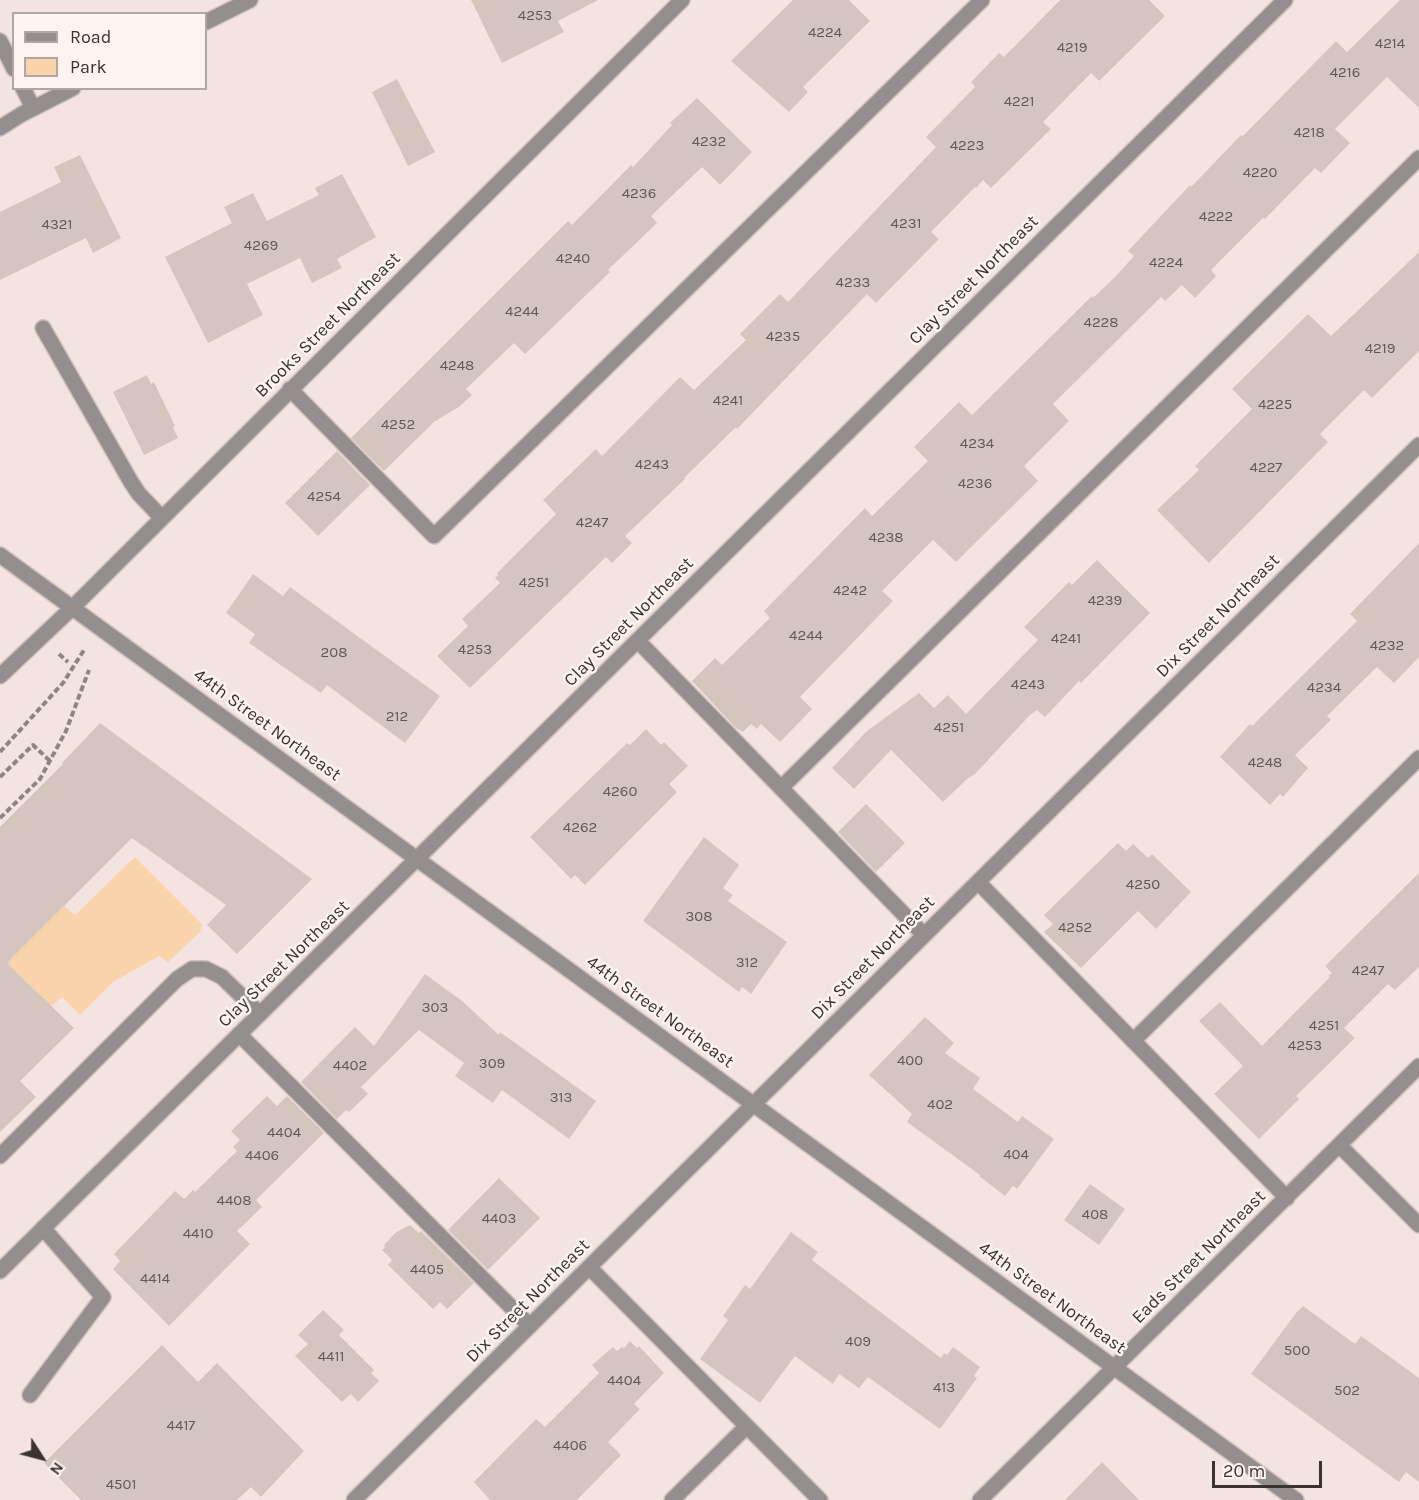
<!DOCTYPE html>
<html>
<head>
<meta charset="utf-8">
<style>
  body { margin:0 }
  #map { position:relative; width:1419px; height:1500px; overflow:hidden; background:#f4e4e1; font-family:Karla,sans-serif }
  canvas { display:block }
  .legend { position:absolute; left:12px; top:12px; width:195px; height:78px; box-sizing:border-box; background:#fdf3f1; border:2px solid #afa6a5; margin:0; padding:8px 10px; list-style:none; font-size:18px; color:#3a3332 }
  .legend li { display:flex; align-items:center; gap:12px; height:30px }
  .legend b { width:30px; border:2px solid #afa6a5 }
  .north { position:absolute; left:12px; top:1428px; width:60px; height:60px; -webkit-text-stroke:4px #fdf3f1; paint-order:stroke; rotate:126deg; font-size:16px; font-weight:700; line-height:24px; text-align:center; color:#3a3332 }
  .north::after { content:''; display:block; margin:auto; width:21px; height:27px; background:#3a3332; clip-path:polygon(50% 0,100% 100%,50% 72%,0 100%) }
  .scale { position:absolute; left:1212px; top:1461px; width:110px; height:27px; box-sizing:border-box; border:3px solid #3a3332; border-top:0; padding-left:8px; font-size:18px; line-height:21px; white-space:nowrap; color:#3a3332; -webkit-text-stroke:4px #fdf3f1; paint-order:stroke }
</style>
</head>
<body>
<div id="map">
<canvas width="1419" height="1500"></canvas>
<ul class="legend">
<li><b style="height:8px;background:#948e8e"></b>Road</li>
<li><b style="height:16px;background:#f9d3aa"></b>Park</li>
</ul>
<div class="north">N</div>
<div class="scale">20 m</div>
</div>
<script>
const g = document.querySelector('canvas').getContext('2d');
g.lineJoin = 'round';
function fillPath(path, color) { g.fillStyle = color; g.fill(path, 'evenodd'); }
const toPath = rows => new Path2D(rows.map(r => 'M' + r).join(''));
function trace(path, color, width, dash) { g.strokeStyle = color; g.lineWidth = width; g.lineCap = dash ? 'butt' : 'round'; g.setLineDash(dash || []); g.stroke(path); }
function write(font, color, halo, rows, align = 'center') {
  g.font = font + ' Karla,sans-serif'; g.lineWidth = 5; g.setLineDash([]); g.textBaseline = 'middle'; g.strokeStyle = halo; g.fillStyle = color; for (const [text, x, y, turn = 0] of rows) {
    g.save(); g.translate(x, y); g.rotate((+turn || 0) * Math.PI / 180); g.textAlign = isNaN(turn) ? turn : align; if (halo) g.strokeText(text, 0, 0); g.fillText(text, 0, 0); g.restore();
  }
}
fillPath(toPath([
  [135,857,202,924,200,932,168,962,159,956,113,982,80,1015,62,997,51,1006,7,963,64,906,75,915]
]), '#f9d3aa');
fillPath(toPath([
  [471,0,598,0,558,21,564,32,502,63],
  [793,0,849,0,870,21,803,87,808,92,789,112,731,61],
  [1060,0,1149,0,1165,16,1099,81,1091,73,1043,122,1051,129,991,188,983,180,976,188,975,187,931,232,939,239,876,303,867,294,737,429,736,427,684,478,685,479,625,536,632,543,612,563,606,557,470,688,437,656,468,626,462,619,500,583,495,578,498,575,497,573,556,514,543,500,596,449,602,456,680,377,694,390,746,340,740,334,780,294,788,302,936,147,926,137,975,87,971,82,999,53,1004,57],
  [1400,0,1419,0,1419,108,1387,77,1335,129,1350,143,1321,173,1315,168,1265,219,1263,218,1211,270,1216,276,1195,298,1182,285,1165,301,1161,297,1053,404,1069,421,1024,466,1038,481,956,562,933,540,882,591,893,601,800,697,812,709,780,742,761,724,757,729,751,724,743,732,736,728,692,681,715,658,722,665,770,618,764,611,865,508,872,516,928,461,914,447,959,402,972,415,1092,296,1093,298,1115,277,1134,256,1128,251,1190,185,1191,187,1241,135,1243,136,1336,41,1347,52],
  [397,79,435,152,408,166,372,92],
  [697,98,752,152,720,185,702,167,651,216,657,223,608,270,610,272,525,354,514,343,466,389,472,395,460,406,434,422,384,471,351,438,568,221,572,225,631,165,633,167,672,125,670,123],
  [80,155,121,238,93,253,86,238,0,280,0,212,61,182,54,167],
  [342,174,376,237,337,259,342,268,312,283,300,258,247,284,263,315,208,343,165,257,232,223,224,207,253,193,267,221,319,195,315,188],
  [1419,252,1419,351,1372,398,1364,390,1320,434,1328,442,1209,563,1157,510,1199,470,1195,466,1252,409,1232,389,1308,314,1331,336],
  [147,375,151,384,154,382,175,426,173,427,178,438,144,455,113,392],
  [337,451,370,485,318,536,285,503],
  [1419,543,1419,657,1394,683,1377,667,1327,716,1331,720,1295,755,1308,768,1283,797,1280,794,1270,805,1220,757,1250,724,1252,726,1357,621,1350,614],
  [1097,560,1150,613,1081,683,1079,681,1045,717,1037,710,1030,715,975,774,967,779,943,802,891,750,854,789,832,768,867,731,919,693,934,708,948,695,966,714,1038,640,1024,627,1069,582,1072,585],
  [253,574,283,596,290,587,440,696,405,743,327,685,321,693,249,643,255,634,226,613],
  [100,723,312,879,237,954,207,925,226,905,132,838,7,963,74,1028,20,1081,36,1097,0,1132,0,827,63,764,62,763],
  [646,729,661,745,664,742,688,766,669,784,677,792,585,885,575,875,571,879,530,837,627,743,630,745],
  [866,804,905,843,876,872,838,832],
  [704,837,739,865,723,888,733,895,728,901,787,942,751,994,742,987,739,992,643,921],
  [1118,843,1126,851,1133,844,1148,858,1152,854,1191,892,1156,929,1138,911,1081,968,1044,932,1053,924,1044,915],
  [1419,873,1419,967,1395,990,1388,984,1344,1028,1355,1038,1296,1096,1299,1099,1259,1139,1214,1094,1243,1066,1199,1021,1220,1002,1262,1046,1330,977,1328,976,1332,973,1325,966],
  [425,974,462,1001,499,1035,500,1032,596,1101,569,1139,502,1090,493,1103,455,1076,464,1063,419,1030,361,1087,368,1094,349,1112,346,1110,337,1119,301,1082,355,1027,374,1046],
  [925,1017,954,1043,945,1053,980,1078,973,1089,1018,1122,1022,1116,1054,1139,1017,1189,1013,1186,1005,1196,979,1176,980,1175,907,1122,912,1114,869,1075],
  [267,1096,277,1106,287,1096,324,1133,256,1200,262,1207,237,1231,250,1244,169,1326,113,1269,120,1261,114,1254,175,1191,184,1199,193,1190,195,1192,237,1151,233,1147,240,1140,231,1131],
  [499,1178,540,1218,488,1270,448,1230],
  [1090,1184,1125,1209,1099,1245,1064,1220],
  [410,1225,419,1233,421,1231,474,1283,447,1309,440,1302,433,1309,388,1265,392,1260,382,1250,385,1247,384,1245,395,1233],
  [791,1232,818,1252,812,1260,941,1358,944,1353,947,1355,953,1347,980,1367,974,1376,977,1378,940,1429,868,1377,859,1388,839,1374,833,1384,795,1356,760,1403,700,1359,728,1320,723,1316,745,1285,750,1289],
  [1303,1306,1355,1344,1361,1336,1419,1378,1419,1482,1406,1472,1399,1482,1251,1374,1296,1313],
  [323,1310,344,1330,339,1335,374,1370,371,1373,379,1381,358,1402,351,1394,342,1402,295,1356,308,1344,298,1335],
  [630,1341,637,1348,639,1346,664,1373,634,1404,640,1409,608,1442,621,1455,577,1500,490,1500,474,1482,536,1419,545,1427,599,1373,592,1365,613,1347,617,1351,622,1347,624,1348],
  [162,1345,198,1382,217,1363,304,1451,261,1497,251,1487,237,1500,81,1500,44,1463],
  [1102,1462,1139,1500,1065,1500]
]), '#d4c6bf');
const minor = toPath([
  [206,22,250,0],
  [0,41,14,69],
  [23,88,33,108],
  [0,128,22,114,73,88],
  [43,328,131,482,139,494,162,518],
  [290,389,434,536,982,0],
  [0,555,1296,1500],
  [638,641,924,935],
  [0,676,72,608,682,0],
  [781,788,1419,158],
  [978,882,1287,1198],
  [239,1034,530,1326],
  [1133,1041,1419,758],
  [1339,1145,1419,1225],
  [0,1156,177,979,192,969,206,969,222,977,260,1014],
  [589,1267,820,1500],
  [0,1271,1285,0],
  [30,1395,103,1297,43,1228],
  [354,1500,1419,445],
  [672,1500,746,1427],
  [980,1500,1419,1066]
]);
trace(minor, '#cfc1be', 18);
trace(toPath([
  [59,654,68,662],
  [0,752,63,683,84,650],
  [0,777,33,745,50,761],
  [0,818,40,779,66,731,89,670]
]), '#8f8482', 4, [6, 3]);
trace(minor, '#948e8e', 15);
write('15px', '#605855', null, [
  ["4253",535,16],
  ["4224",825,33],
  ["4214",1390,44],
  ["4219",1072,48],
  ["4216",1345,73],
  ["4221",1019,102],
  ["4218",1309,133],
  ["4232",709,142],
  ["4223",967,146],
  ["4220",1260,173],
  ["4236",639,194],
  ["4222",1216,217],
  ["4231",906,224],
  ["4321",57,225],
  ["4269",261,246],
  ["4240",573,259],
  ["4224",1166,263],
  ["4233",853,283],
  ["4244",522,312],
  ["4228",1101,323],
  ["4235",783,337],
  ["4219",1380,349],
  ["4248",457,366],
  ["4241",728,401],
  ["4225",1275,405],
  ["4252",398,425],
  ["4234",977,444],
  ["4243",652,465],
  ["4227",1266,468],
  ["4236",975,484],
  ["4254",324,497],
  ["4247",592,523],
  ["4238",886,538],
  ["4251",534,583],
  ["4242",850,591],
  ["4239",1105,601],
  ["4244",806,636],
  ["4241",1066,639],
  ["4232",1387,646],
  ["4253",475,650],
  ["208",334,653],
  ["4243",1028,685],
  ["4234",1324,688],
  ["212",397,717],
  ["4251",949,728],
  ["4248",1265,763],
  ["4260",620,792],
  ["4262",580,828],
  ["4250",1143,885],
  ["308",699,917],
  ["4252",1075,928],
  ["312",747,963],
  ["4247",1368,971],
  ["303",435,1008],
  ["4251",1324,1026],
  ["4253",1305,1046],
  ["400",910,1061],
  ["309",492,1064],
  ["4402",350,1066],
  ["313",561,1098],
  ["402",940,1105],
  ["4404",284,1133],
  ["404",1016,1155],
  ["4406",262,1156],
  ["4408",234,1201],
  ["408",1095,1215],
  ["4403",499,1219],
  ["4410",198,1234],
  ["4405",427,1270],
  ["4414",155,1279],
  ["409",858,1342],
  ["500",1297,1351],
  ["4411",331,1357],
  ["4404",624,1381],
  ["413",944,1388],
  ["502",1347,1391],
  ["4417",181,1426],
  ["4406",570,1446],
  ["4501",121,1485]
]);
write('18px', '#3a3332', '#fdf3f1', [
  ["Clay Street Northeast",974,280,-45],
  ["Brooks Street Northeast",328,325,-45],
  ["Dix Street Northeast",1218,616,-45],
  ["Clay Street Northeast",629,622,-45],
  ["44th Street Northeast",267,725,36],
  ["Dix Street Northeast",873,958,-45],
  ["Clay Street Northeast",284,964,-44],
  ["44th Street Northeast",660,1012,36],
  ["Eads Street Northeast",1199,1257,-45],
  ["44th Street Northeast",1052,1298,36],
  ["Dix Street Northeast",528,1301,-45]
]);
</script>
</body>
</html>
